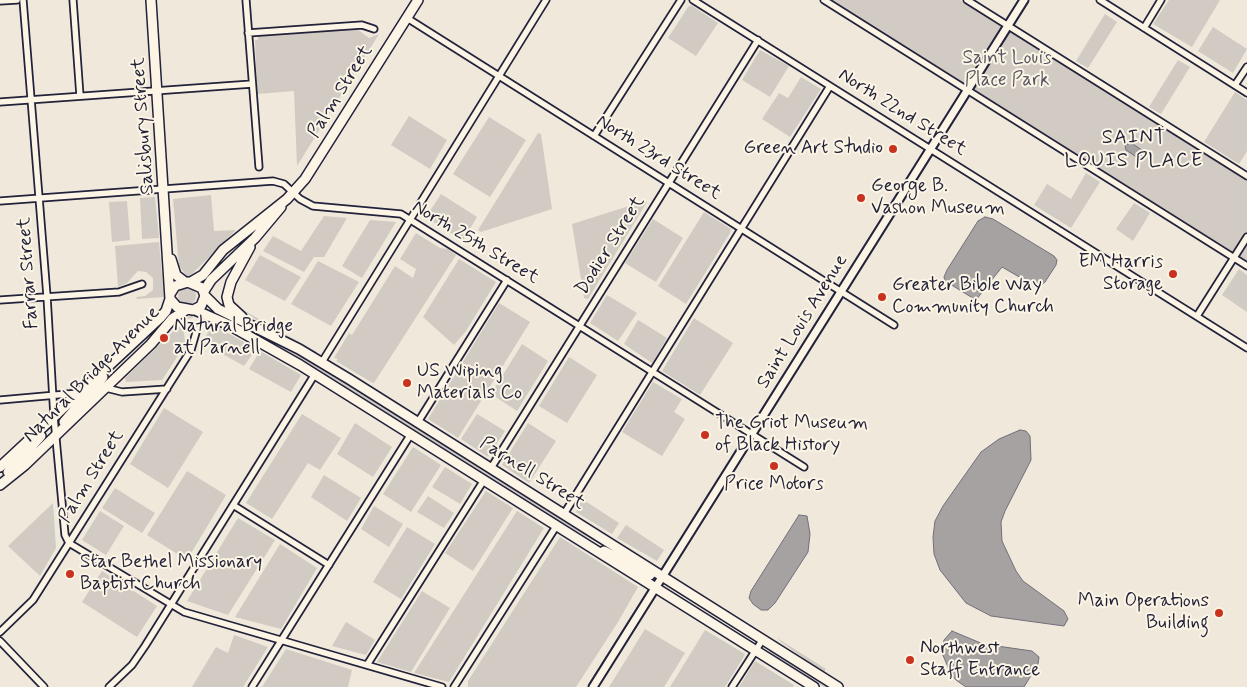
<!DOCTYPE html>
<html>
<head>
<meta charset="utf-8">
<style>
  body { margin:0 }
  canvas { display:block; background:#efe8db }
</style>
</head>
<body>
<canvas width="1247" height="687"></canvas>
<script>
const g = document.querySelector('canvas').getContext('2d');
g.lineJoin = 'round';
function fillPath(path, color) { g.fillStyle = color; g.fill(path, 'evenodd'); }
const toPath = rows => new Path2D(rows.map(r => 'M' + r).join(''));
function trace(path, color, width, dash) { g.strokeStyle = color; g.lineWidth = width; g.lineCap = dash ? 'butt' : 'round'; g.setLineDash(dash || []); g.stroke(path); }
function write(font, color, halo, rows, align = 'center') {
  g.font = font + ' Mynerve,sans-serif'; g.lineWidth = 4; g.setLineDash([]); g.textBaseline = 'middle'; g.strokeStyle = halo; g.fillStyle = color; for (const [text, x, y, turn = 0] of rows) {
    g.save(); g.translate(x, y); g.rotate((+turn || 0) * Math.PI / 180); g.textAlign = isNaN(turn) ? turn : align; if (halo) g.strokeText(text, 0, 0); g.fillText(text, 0, 0); g.restore();
  }
}
fillPath(toPath([
  [831,0,960,0,1247,180,1247,262],
  [1169,0,1220,0,1192,47,1153,24],
  [691,5,718,23,696,56,668,38,688,7],
  [1105,14,1117,22,1088,68,1076,61],
  [1213,27,1247,49,1233,73,1198,51],
  [357,29,369,38,379,34,297,166,294,91,257,94,255,40,258,40,258,36],
  [760,50,789,66,770,97,742,80],
  [1178,60,1190,67,1161,114,1149,107],
  [801,77,821,89,790,137,762,119,779,93,788,98],
  [1235,92,1247,100,1247,151,1239,164,1204,142],
  [409,116,447,140,430,169,391,145],
  [489,117,526,140,490,197,453,174],
  [538,133,541,134,552,209,481,232,478,230],
  [1086,173,1100,182,1071,228,1034,205,1047,184,1071,199],
  [441,194,477,217,463,241,426,217],
  [211,195,214,231,236,230,190,276,187,276,179,266,173,199],
  [155,197,159,238,142,239,140,198],
  [127,201,130,240,112,242,109,202],
  [645,201,647,202,588,299,584,298,572,224],
  [1134,203,1150,213,1133,241,1116,229],
  [704,212,731,229,730,233,686,304,658,286],
  [324,216,347,218,324,257,314,257,304,272,263,251,273,236,301,251],
  [653,219,683,238,656,282,625,263],
  [370,220,396,222,362,278,342,266],
  [416,233,440,248,448,249,456,255,374,383,371,382,336,361,338,359,334,358,349,333,352,335,395,266,413,278,416,269,400,259],
  [159,242,164,297,137,299,136,297,145,296,153,290,153,278,146,272,138,271,127,283,118,287,115,246],
  [260,255,301,277,285,301,245,280],
  [459,259,496,282,466,331,454,345,423,317],
  [318,261,359,282,331,326,291,304],
  [1239,269,1247,275,1247,312,1222,295],
  '178 296a9 9 0 1 1 18 0a9 9 0 1 1-18 0Z',
  [607,295,637,313,618,341,590,323],
  [499,303,530,322,458,438,428,419],
  [238,307,271,326,266,327],
  [193,315,198,316,256,349,244,366,203,343,208,332,208,324,204,319,194,317,188,319,183,327,186,348,183,348,162,380,126,382,125,378,188,317],
  [226,316,311,360,610,547,608,549,507,491,407,426,224,320],
  [694,318,733,343,700,395,662,371],
  [638,320,667,338,652,363,624,344],
  [276,329,317,352,311,352,276,333],
  [522,344,548,361,517,411,491,394],
  [260,351,301,375,291,392,249,369],
  [569,357,597,375,567,423,539,406],
  [653,382,682,399,674,412,685,419,662,456,622,432],
  [164,408,203,432,168,488,130,464],
  [302,414,341,438,320,470,308,463,272,519,246,503],
  [477,414,505,431,488,457,461,439],
  [355,423,392,447,373,477,337,454],
  [528,423,556,441,529,483,502,465],
  [413,447,441,465,411,512,383,494],
  [445,467,472,484,460,504,432,487],
  [187,471,226,495,187,560,147,535],
  [324,475,361,498,347,521,311,497],
  [115,488,155,513,142,533,102,508],
  [486,491,513,508,473,571,445,553],
  [428,496,454,513,444,528,417,512],
  [582,499,619,523,612,534,576,512],
  [53,503,56,548,40,576,8,546],
  [374,506,403,524,389,547,361,529],
  [100,511,124,526,106,555,82,540],
  [517,511,544,528,449,682,414,673],
  [238,518,275,540,228,615,187,601],
  [626,525,664,550,657,561,617,538],
  [407,527,435,544,401,599,373,582],
  [560,537,638,587,618,622,576,687,468,687,468,681],
  [280,544,317,568,281,629,235,617],
  [102,571,157,606,137,637,82,602],
  [422,591,450,608,411,672,377,662],
  [346,622,375,640,366,655,332,646],
  [645,629,685,653,664,687,609,687],
  [705,630,745,654,743,658,725,687,670,687],
  [234,635,268,647,243,687,192,687,216,647,228,653],
  [777,638,826,669,824,673,781,642],
  [286,649,352,670,348,687,262,687],
  [771,649,830,686,830,687,824,687,769,652],
  [755,661,794,685,793,687,739,687]
]), '#d1cbc3');
const water = toPath([
  [1131,143,1142,150,1142,157,1138,158,1126,150,1125,145,1131,143],
  [985,217,993,219,1054,256,1057,260,1056,265,1045,282,1040,286,1035,286,1002,267,976,300,945,281,944,277,947,270,978,221,985,217],
  [1020,430,1026,431,1030,436,1031,460,1005,511,1001,522,1002,541,1016,571,1023,581,1064,611,1068,619,1064,626,991,616,966,603,940,570,934,554,933,537,935,521,943,506,981,452,999,439,1020,430],
  [799,515,807,516,810,534,808,552,775,603,768,610,761,610,753,604,749,598,751,591,799,515],
  [952,631,983,644,1032,651,1039,657,1038,664,1024,687,966,687,956,680,951,674,942,653,944,640,952,631]
]);
fillPath(water, '#a6a2a2');
trace(water, '#716f79', 1);
const minor = toPath([
  [23,0,47,296,54,417,65,535,69,543,184,612,442,687],
  [73,0,80,96],
  [246,0,259,167],
  [693,0,1247,348],
  [824,0,1247,266],
  [967,0,1247,176],
  [1100,0,1247,93],
  [0,1,17,0],
  [407,18,894,325],
  [1144,28,1161,0],
  [248,33,362,25,374,29],
  [1235,85,1247,67],
  [0,102,252,84],
  [594,136,681,0],
  [0,201,273,181,284,184,300,199,313,206,401,214,804,467],
  [0,300,119,292,142,284],
  [1197,316,1247,237],
  [322,362,546,0],
  [106,388,122,392,167,389],
  [0,400,79,393],
  [418,422,507,280],
  [491,468,758,40],
  [233,505,329,565],
  [564,514,830,86],
  [0,632,33,600,191,350,197,329],
  [0,641,44,687],
  [367,665,484,480],
  [109,687,132,665,145,646,315,374],
  [252,687,411,434],
  [454,687,557,525],
  [732,687,763,639]
]);
const tertiary = toPath([
  [593,687,1024,0]
]);
const primary = toPath([
  [151,0,170,299,177,307,193,310,201,306,205,296,202,288,188,282,175,286,170,294],
  [171,259,176,275,185,282],
  [191,282,203,275,223,250,287,199,305,179,418,0],
  [204,291,211,280,255,238,281,207],
  [205,296,218,309,299,349,349,379,838,687],
  [195,310,229,325,300,365,814,687],
  [242,317,229,305,227,297,231,282,250,247],
  [64,422,103,377],
  [0,467,160,318,166,311,170,299],
  [8,472,41,436],
  [0,485,25,465,151,344,173,318,186,310],
  [604,551,650,575]
]);
trace(minor, '#22223b', 9);
trace(tertiary, '#22223b', 11);
trace(primary, '#22223b', 12);
trace(minor, '#fcf5e5', 5.5);
trace(tertiary, '#fcf5e5', 7);
trace(primary, '#fcf5e5', 9);
for (const [x, y, r, color] of [
  [893,149,5,"#c8321e"],
  [861,198,5,"#c8321e"],
  [1173,274,5,"#c8321e"],
  [882,297,5,"#c8321e"],
  [164,338,5,"#c8321e"],
  [407,383,5,"#c8321e"],
  [705,435,5,"#c8321e"],
  [774,466,5,"#c8321e"],
  [70,574,5,"#c8321e"],
  [1219,613,5,"#c8321e"],
  [910,660,5,"#c8321e"]
]) { const dot = new Path2D(); dot.arc(x, y, r, 0, 2 * Math.PI); g.fillStyle = color; g.fill(dot); trace(dot, '#fcf5e5', 2); }
write('19px', '#575564', '#fcf5e5', [
  ["Saint Louis",1007,59],
  ["Place Park",1007,81]
]);
write('19px', '#22223b', '#fcf5e5', [
  ["Palm Street",341,92,-58],
  ["North 22nd Street",902,113,32],
  ["Salisbury Street",144,126,-94],
  ["North 23rd Street",658,158,32],
  ["North 25th Street",475,243,31],
  ["Dodier Street",611,246,-58],
  ["Farrar Street",29,273,-94],
  ["Saint Louis Avenue",803,322,-58],
  ["Natural Bridge Avenue",92,375,-45],
  ["Parnell Street",532,474,32],
  ["Palm Street",92,477,-58]
]);
write('19px', '#22223b', '#fcf5e5', [
  ["Green Art Studio",883,149,"right"],
  ["George B.",871,187],
  ["Vashon Museum",871,209],
  ["EM Harris",1163,263,"right"],
  ["Storage",1163,285,"right"],
  ["Greater Bible Way",892,286],
  ["Community Church",892,308],
  ["Natural Bridge",174,327],
  ["at Parnell",174,349],
  ["US Wiping",417,372],
  ["Materials Co",417,394],
  ["The Griot Museum",715,424],
  ["of Black History",715,446],
  ["Price Motors",774,485,"center"],
  ["Star Bethel Missionary",80,563],
  ["Baptist Church",80,585],
  ["Main Operations",1209,602,"right"],
  ["Building",1209,624,"right"],
  ["Northwest",920,649],
  ["Staff Entrance",920,671]
], 'left');
g.letterSpacing = '1px';
write('20px', '#22223b', '#fcf5e5', [
  ["SAINT",1134,139],
  ["LOUIS PLACE",1134,162]
]);
g.letterSpacing = '0px';
</script>
</body>
</html>
